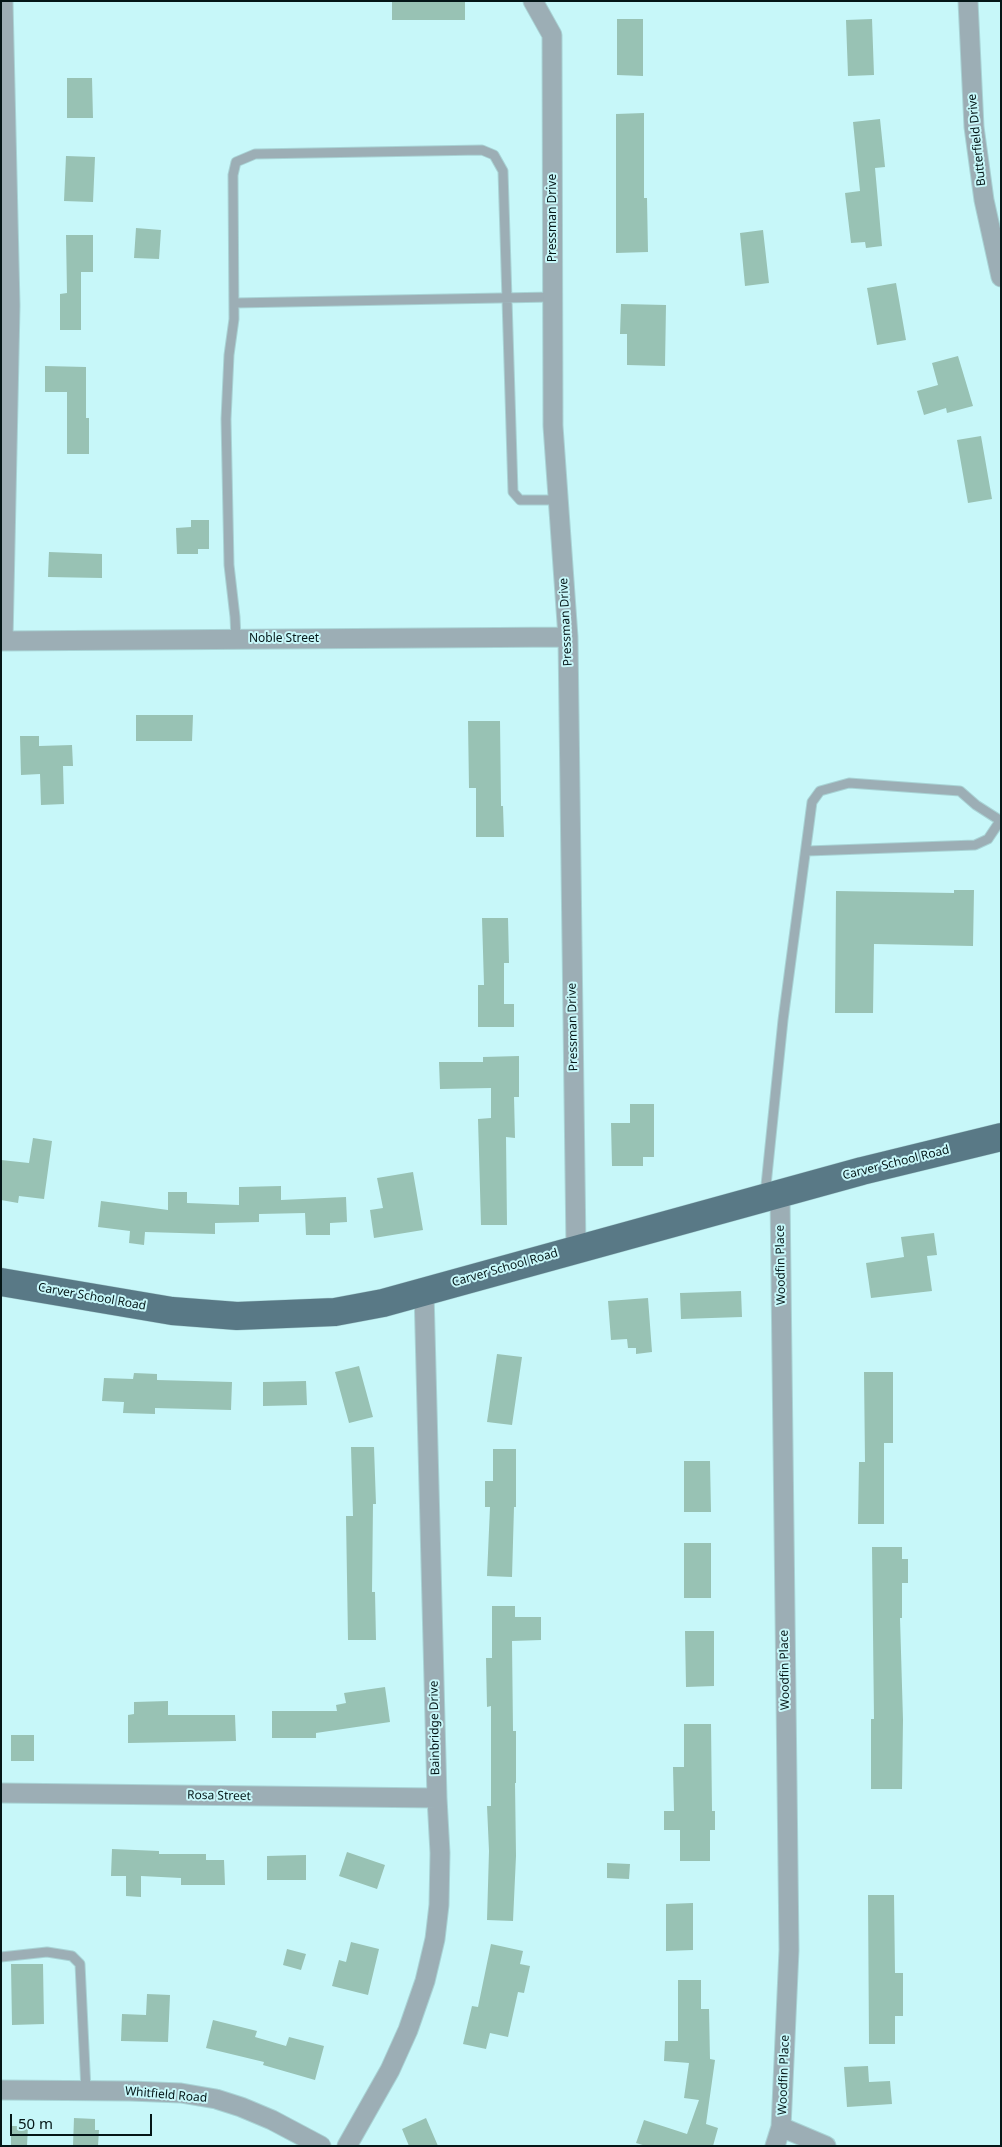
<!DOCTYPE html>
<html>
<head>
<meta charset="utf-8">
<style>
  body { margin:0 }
  #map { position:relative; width:1002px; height:2147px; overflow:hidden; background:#c7f7f9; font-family:"Noto Sans",sans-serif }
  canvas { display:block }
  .frame { position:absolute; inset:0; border:2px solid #041617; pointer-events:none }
  .scale { position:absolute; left:10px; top:2114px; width:142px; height:22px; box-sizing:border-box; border:2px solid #041617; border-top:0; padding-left:6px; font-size:15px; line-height:18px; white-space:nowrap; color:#041617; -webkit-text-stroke:4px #c7f7f9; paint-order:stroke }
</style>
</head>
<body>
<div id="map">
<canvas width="1002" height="2147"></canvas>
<div class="frame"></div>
<div class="scale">50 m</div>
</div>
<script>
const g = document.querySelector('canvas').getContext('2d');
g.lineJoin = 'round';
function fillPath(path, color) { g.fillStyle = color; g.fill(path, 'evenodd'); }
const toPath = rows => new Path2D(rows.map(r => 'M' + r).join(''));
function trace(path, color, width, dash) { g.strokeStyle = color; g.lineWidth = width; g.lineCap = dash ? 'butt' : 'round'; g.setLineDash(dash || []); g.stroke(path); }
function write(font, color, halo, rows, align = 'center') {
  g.font = font + ' "Noto Sans",sans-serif'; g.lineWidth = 4; g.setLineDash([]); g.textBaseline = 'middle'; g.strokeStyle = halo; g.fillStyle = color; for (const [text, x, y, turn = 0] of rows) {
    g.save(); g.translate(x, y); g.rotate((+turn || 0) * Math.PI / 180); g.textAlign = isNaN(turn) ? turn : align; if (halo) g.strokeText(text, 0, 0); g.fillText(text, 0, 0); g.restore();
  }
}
fillPath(toPath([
  [392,1,465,1,465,20,392,20],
  [617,19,643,19,643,76,617,75],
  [872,19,874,75,848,76,846,20],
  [67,78,92,78,93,118,67,118],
  [644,113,644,198,647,198,648,252,616,253,616,114],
  [880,119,885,167,875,168,882,246,866,248,865,242,851,243,845,193,860,191,853,122],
  [66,156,95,157,93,202,64,201],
  [136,228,161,230,159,259,134,258],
  [763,230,769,283,745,286,740,233],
  [66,235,93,235,93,272,81,272,81,330,60,330,60,294,67,293],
  [896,283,906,340,877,345,867,288],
  [621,304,666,305,665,366,627,365,627,334,620,334],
  [958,356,973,406,947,413,946,408,924,415,917,391,938,385,932,363],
  [45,366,86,367,86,418,89,418,89,454,67,454,67,392,45,392],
  [981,436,992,499,968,503,957,440],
  [191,520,209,520,209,549,198,549,198,554,177,554,176,528,191,527],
  [49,552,102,554,102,578,48,577],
  [136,715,193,715,192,741,136,741],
  [468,721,500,721,501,806,503,806,504,837,476,837,476,788,469,788],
  [20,736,39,736,39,746,72,745,73,766,63,766,64,804,41,805,40,774,21,775],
  [954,890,974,890,973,946,874,944,873,1013,835,1013,836,891,954,893],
  [482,918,508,918,509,963,504,963,504,1004,514,1004,514,1027,478,1027,478,985,484,985],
  [519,1056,519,1097,514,1097,515,1138,506,1137,507,1225,481,1225,478,1119,491,1118,491,1088,440,1089,439,1062,483,1062,483,1057],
  [630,1104,654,1104,654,1157,643,1157,643,1166,612,1166,611,1123,630,1123],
  [33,1138,52,1141,44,1199,19,1196,18,1203,1,1200,1,1160,29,1163],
  [413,1172,423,1230,374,1238,370,1210,383,1208,377,1178],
  [281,1186,281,1200,346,1197,347,1222,330,1223,330,1235,306,1235,305,1213,259,1214,259,1222,215,1223,215,1234,145,1232,144,1245,129,1243,130,1231,98,1227,101,1201,168,1210,168,1192,187,1192,187,1203,239,1205,239,1187],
  [934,1233,937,1255,927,1256,932,1291,871,1298,866,1263,904,1257,901,1237],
  [741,1291,742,1317,681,1319,680,1293],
  [648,1298,652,1352,636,1354,636,1348,628,1348,627,1339,611,1340,608,1301],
  [497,1354,522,1357,512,1425,487,1422],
  [359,1366,373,1417,349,1423,335,1372],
  [864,1372,893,1372,893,1443,884,1443,884,1524,858,1524,859,1462,865,1462],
  [134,1373,157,1374,157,1380,232,1382,231,1410,155,1408,155,1414,123,1413,124,1402,102,1401,104,1378,133,1379],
  [306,1381,307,1405,263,1406,263,1382],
  [351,1447,374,1447,376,1504,373,1504,372,1592,375,1592,376,1640,348,1640,346,1516,353,1516],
  [493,1449,516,1449,516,1507,514,1507,512,1577,487,1576,490,1507,485,1507,485,1481,493,1481],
  [684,1461,710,1461,711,1512,684,1512],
  [684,1543,711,1543,711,1598,684,1598],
  [872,1547,902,1547,902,1559,908,1559,908,1583,902,1583,902,1618,900,1618,903,1720,902,1789,871,1789,871,1719,874,1719],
  [492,1606,515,1606,515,1617,541,1617,541,1640,512,1641,513,1731,516,1731,516,1783,515,1783,516,1856,513,1921,487,1920,489,1851,487,1806,491,1806,491,1706,487,1707,486,1658,492,1658],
  [685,1631,714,1631,714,1686,686,1687],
  [385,1687,390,1722,316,1733,316,1738,272,1738,272,1711,337,1711,336,1705,346,1703,344,1693],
  [168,1701,168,1715,235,1715,236,1741,128,1743,128,1715,134,1714,134,1702],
  [684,1724,711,1724,712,1811,715,1811,715,1830,710,1830,710,1861,680,1861,680,1830,664,1830,664,1811,674,1811,673,1767,684,1767],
  [11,1735,34,1735,34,1761,11,1761],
  [112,1849,159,1851,159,1854,206,1854,206,1860,224,1860,225,1885,181,1885,181,1878,141,1876,141,1897,126,1896,126,1876,111,1876],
  [347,1852,385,1865,377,1889,339,1876],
  [306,1855,306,1880,267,1880,267,1856],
  [607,1863,630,1864,629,1879,607,1878],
  [868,1895,894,1895,895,1973,903,1973,903,2016,895,2016,895,2044,869,2044],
  [693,1903,693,1950,666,1951,666,1904],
  [351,1942,379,1949,368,1995,332,1986,339,1960,346,1962],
  [491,1944,523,1951,520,1964,530,1966,524,1993,518,1992,508,2037,490,2033,486,2049,463,2044,472,2006,478,2007],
  [287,1949,306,1954,301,1970,283,1965],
  [11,1964,43,1964,44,2024,12,2025],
  [678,1980,701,1980,701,2009,709,2009,710,2059,715,2060,706,2124,718,2128,713,2146,646,2146,636,2143,644,2120,687,2134,699,2100,684,2098,689,2063,664,2061,665,2041,678,2041],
  [147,1994,170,1995,168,2042,121,2041,122,2014,146,2015],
  [213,2020,257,2031,255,2037,286,2046,289,2037,324,2046,315,2080,263,2065,264,2062,206,2048],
  [868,2066,869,2082,890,2081,892,2104,847,2107,844,2067],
  [74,2118,95,2119,95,2130,99,2130,98,2146,73,2146],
  [426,2118,438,2146,409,2146,402,2129],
  [11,2126,28,2126,27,2146,11,2146]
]), '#98c2b4');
const service = toPath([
  [234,303,553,297],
  [236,639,235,617,229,565,226,419,229,355,234,319,233,175,236,162,255,154,482,150,494,155,503,171,513,492,520,500,558,500],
  [807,851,975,845,988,839,1000,821],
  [765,1195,783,1020,812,802,820,791,849,783,960,791,976,805,1001,821],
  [1,1957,47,1952,72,1956,80,1964,86,2091]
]);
const minor = toPath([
  [533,1,552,35,553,426,568,637,576,1249],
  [968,1,974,127,984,200,1001,277],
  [1,641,568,637],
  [3,641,10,306,3,1],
  [1,1793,437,1798],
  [1,2090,130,2091,181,2093,216,2099,241,2107,272,2120,321,2146],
  [781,2127,826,2146],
  [347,2146,390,2070,408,2030,425,1981,435,1939,439,1905,440,1853,437,1798,424,1291],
  [775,2146,781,2127,789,1950,780,1194]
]);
const primary = toPath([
  [1,1282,172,1311,237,1316,335,1312,383,1303,862,1171,1001,1137]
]);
trace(service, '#a8d3d5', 11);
trace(minor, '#a8d3d5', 21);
trace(primary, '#a8d3d5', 29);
trace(service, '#9caeb5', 9);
trace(minor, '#9caeb5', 19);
trace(primary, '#597986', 28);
write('12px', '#041617', '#c7f7f9', [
  ["Butterfield Drive",977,140,-96],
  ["Pressman Drive",553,218,-90],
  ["Pressman Drive",566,622,-93],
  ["Noble Street",284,639],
  ["Pressman Drive",573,1027,-91],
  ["Carver School Road",896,1163,-14],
  ["Woodfin Place",781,1265,-91],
  ["Carver School Road",505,1268,-16],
  ["Carver School Road",92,1297,10],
  ["Woodfin Place",785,1670,-91],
  ["Bainbridge Drive",435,1728,-91],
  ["Rosa Street",219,1796,1],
  ["Woodfin Place",784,2075,-88],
  ["Whitfield Road",166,2095,5]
]);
</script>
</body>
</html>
